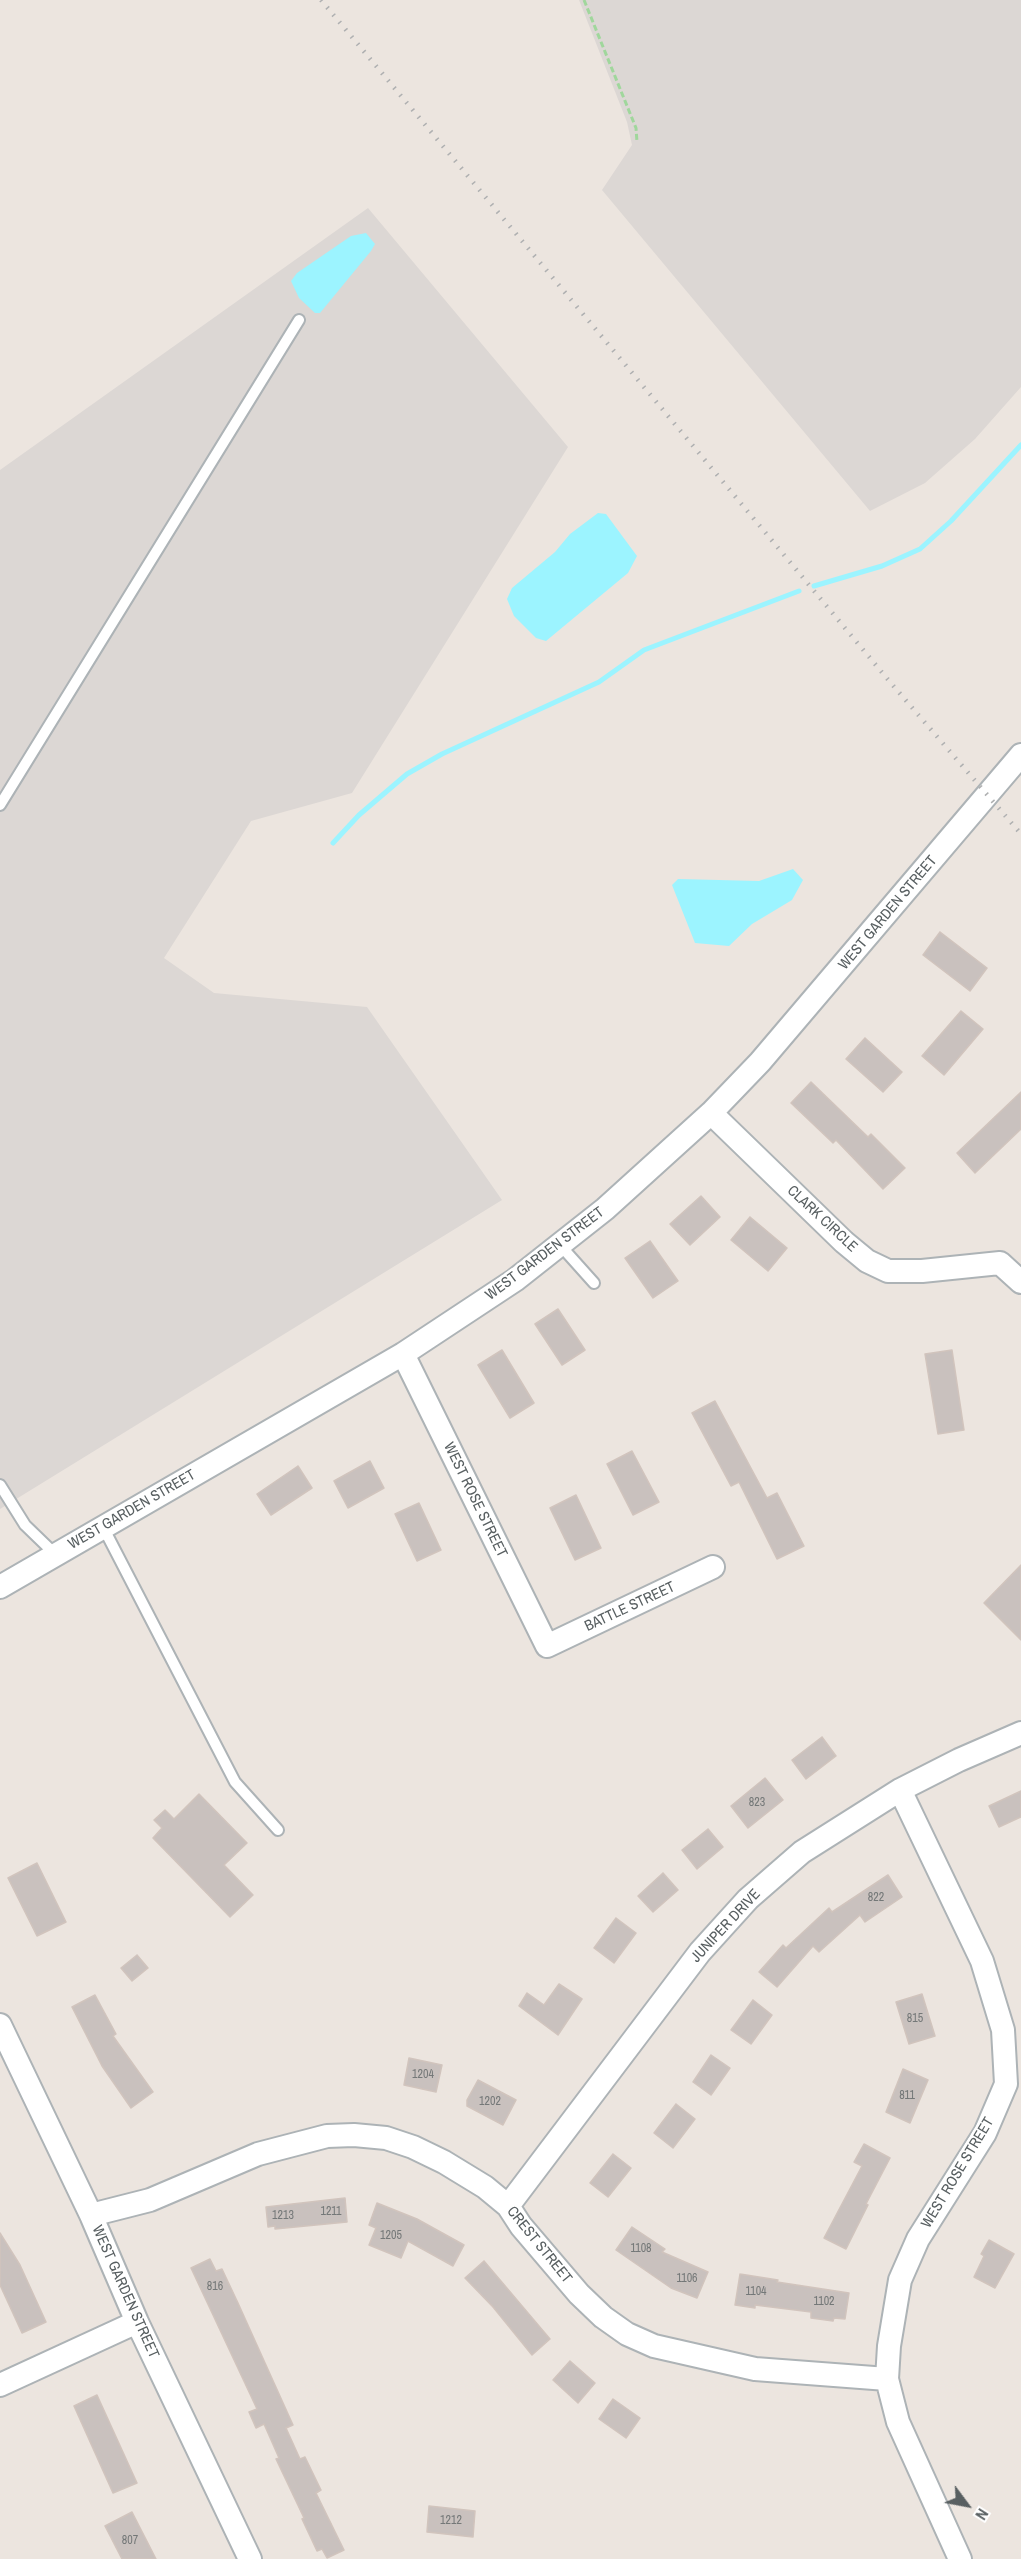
<!DOCTYPE html>
<html>
<head>
<meta charset="utf-8">
<style>
  body { margin:0 }
  #map { position:relative; width:1021px; height:2559px; overflow:hidden; background:#ece5df; font-family:"Archivo Narrow",sans-serif }
  canvas { display:block }
  .north { position:absolute; left:937px; top:2475px; width:60px; height:60px; -webkit-text-stroke:4px #fff; paint-order:stroke; rotate:122deg; font-size:16px; font-weight:700; line-height:24px; text-align:center; color:#585f61 }
  .north::after { content:''; display:block; margin:auto; width:21px; height:27px; background:#585f61; clip-path:polygon(50% 0,100% 100%,50% 72%,0 100%) }
</style>
</head>
<body>
<div id="map">
<canvas width="1021" height="2559"></canvas>
<div class="north">N</div>
</div>
<script>
const g = document.querySelector('canvas').getContext('2d');
g.lineJoin = 'round';
function fillPath(path, color) { g.fillStyle = color; g.fill(path, 'evenodd'); }
const toPath = rows => new Path2D(rows.map(r => 'M' + r).join(''));
function trace(path, color, width, dash) { g.strokeStyle = color; g.lineWidth = width; g.lineCap = dash ? 'butt' : 'round'; g.setLineDash(dash || []); g.stroke(path); }
function write(font, color, halo, rows, align = 'center') {
  g.font = font + ' "Archivo Narrow",sans-serif'; g.lineWidth = 5; g.setLineDash([]); g.textBaseline = 'middle'; g.strokeStyle = halo; g.fillStyle = color; for (const [text, x, y, turn = 0] of rows) {
    g.save(); g.translate(x, y); g.rotate((+turn || 0) * Math.PI / 180); g.textAlign = isNaN(turn) ? turn : align; if (halo) g.strokeText(text, 0, 0); g.fillText(text, 0, 0); g.restore();
  }
}
fillPath(toPath([
  [579,0,1021,0,1021,387,975,439,925,483,870,511,602,190,632,145,627,122],
  [368,208,568,447,352,793,251,821,164,958,214,993,367,1007,502,1200,0,1509,0,470]
]), '#dcd7d4');
fillPath(toPath([
  [366,233,375,244,371,251,320,313,315,313,299,298,291,281,297,273,351,236],
  [598,513,606,514,637,556,628,573,546,641,536,638,514,616,507,599,512,588,555,552,570,534],
  [793,869,803,880,792,900,752,924,729,946,695,943,672,885,678,879,759,881]
]), '#9cf4ff');
trace(toPath([
  [814,586,882,566,920,549,951,521,1021,445],
  [333,843,359,815,407,774,442,754,599,682,644,650,799,591]
]), '#9cf4ff', 5);
const building = toPath([
  [940,932,987,968,970,991,923,955,940,932],
  [961,1011,983,1029,944,1075,922,1056,961,1011],
  [865,1038,902,1072,883,1092,846,1059,865,1038],
  [811,1082,868,1137,871,1134,905,1168,883,1189,836,1140,833,1143,791,1103,811,1082],
  [1021,1092,1021,1129,975,1173,957,1153,1021,1092],
  [701,1196,720,1217,690,1245,670,1224,701,1196],
  [750,1217,787,1248,768,1271,731,1240,750,1217],
  [650,1241,678,1281,653,1298,625,1258,650,1241],
  [558,1309,585,1350,562,1365,535,1324,558,1309],
  [502,1350,534,1403,510,1418,478,1365,502,1350],
  [952,1350,964,1430,938,1434,925,1354,952,1350],
  [715,1401,767,1498,777,1493,804,1546,777,1559,739,1482,731,1486,692,1413,715,1401],
  [632,1451,659,1502,633,1515,607,1464,632,1451],
  [370,1461,384,1488,348,1508,334,1481,370,1461],
  [298,1466,312,1488,271,1515,257,1494,298,1466],
  [576,1495,601,1548,575,1560,550,1508,576,1495],
  [419,1503,441,1550,417,1561,395,1514,419,1503],
  [1021,1565,1021,1640,984,1603,1021,1565],
  [822,1737,836,1756,806,1779,792,1760,822,1737],
  [765,1778,783,1800,748,1828,731,1806,765,1778],
  [1021,1791,1021,1817,999,1827,989,1806,1021,1791],
  [199,1794,247,1843,224,1865,253,1895,230,1917,153,1838,162,1828,154,1820,165,1810,174,1819,199,1794],
  [708,1829,723,1847,697,1869,682,1850,708,1829],
  [37,1863,66,1922,37,1936,8,1878,37,1863],
  [663,1873,678,1890,653,1912,638,1896,663,1873],
  [888,1875,902,1897,865,1922,860,1915,819,1952,813,1946,777,1987,759,1972,783,1945,786,1948,829,1908,832,1912,888,1875],
  [616,1918,636,1933,614,1963,594,1948,616,1918],
  [137,1955,148,1968,132,1981,121,1968,137,1955],
  [559,1984,582,1999,558,2035,519,2006,527,1993,544,2005,559,1984],
  [922,1994,935,2036,909,2044,896,2002,922,1994],
  [95,1995,116,2034,113,2036,153,2092,131,2108,102,2066,72,2007,95,1995],
  [753,2000,772,2015,751,2044,731,2030,753,2000],
  [711,2055,730,2068,711,2095,693,2082,711,2055],
  [409,2058,442,2065,436,2092,404,2085,409,2058],
  [903,2069,928,2080,910,2123,886,2112,903,2069],
  [478,2080,516,2100,503,2125,467,2106,467,2100,478,2080],
  [676,2104,695,2119,673,2148,654,2133,676,2104],
  [864,2144,890,2158,866,2204,868,2205,846,2249,824,2238,862,2166,854,2162,864,2144],
  [613,2154,631,2168,608,2197,590,2183,613,2154],
  [345,2198,347,2222,275,2229,275,2226,268,2227,266,2207,345,2198],
  [377,2203,417,2219,464,2245,453,2266,408,2241,401,2258,369,2245,376,2228,369,2225,377,2203],
  [632,2227,665,2249,662,2252,708,2272,697,2298,671,2288,616,2250,632,2227],
  [0,2233,20,2265,46,2322,22,2333,0,2285,0,2233],
  [989,2240,1014,2254,995,2288,974,2277,984,2256,981,2254,989,2240],
  [210,2259,216,2271,222,2269,238,2303,293,2425,286,2428,300,2459,305,2457,321,2490,316,2493,344,2550,327,2558,322,2549,317,2551,302,2519,304,2518,276,2459,279,2458,264,2424,256,2428,249,2412,257,2409,191,2268,210,2259],
  [484,2261,550,2339,532,2355,493,2307,465,2278,484,2261],
  [740,2274,778,2280,777,2282,849,2293,845,2319,834,2318,833,2321,811,2318,811,2312,755,2305,755,2308,735,2305,740,2274],
  [570,2361,595,2383,578,2403,553,2380,570,2361],
  [97,2395,137,2483,113,2493,74,2406,97,2395],
  [613,2399,640,2418,626,2438,599,2419,613,2399],
  [429,2506,475,2511,473,2537,427,2532,429,2506],
  [132,2512,156,2559,122,2559,105,2526,132,2512]
]);
fillPath(building, '#c9c1be');
trace(building, '#d1c4bd', 1.5);
const service = toPath([
  [0,805,299,320],
  [560,1245,594,1283],
  [0,1485,25,1525,56,1555],
  [103,1527,235,1782,278,1830]
]);
const minor = toPath([
  [711,1113,844,1242,867,1261,888,1271,922,1271,1000,1263,1021,1282],
  [403,1354,547,1646,713,1567],
  [0,1587,403,1354,515,1280,605,1209,711,1113,760,1062,1021,755],
  [900,1790,982,1961,1003,2030,1006,2084,985,2133,918,2239,900,2280,889,2346,887,2379,898,2422,960,2559],
  [0,2025,91,2215,137,2322,250,2559],
  [508,2206,700,1952,748,1899,802,1852,900,1790,959,1760,1021,1733],
  [91,2215,150,2200,258,2154,327,2136,354,2135,386,2138,413,2147,444,2162,485,2187,508,2206,521,2226,579,2294,603,2317,627,2334,654,2346,755,2369,887,2379],
  [0,2385,137,2322]
]);
trace(service, '#adb3b6', 14);
trace(minor, '#adb3b6', 26);
trace(toPath([
  [584,0,636,128,637,142]
]), '#a0d79c', 3, [6, 3]);
trace(service, '#fff', 10);
trace(minor, '#fff', 22);
trace(toPath([
  [321,0,890,682,1021,834]
]), '#afb0b1', 4.5, [1.5, 8]);
write('12px', '#747878', null, [
  ["823",757,1803],
  ["822",876,1898],
  ["815",915,2019],
  ["1204",423,2075],
  ["811",907,2096],
  ["1202",490,2102],
  ["1211",331,2212],
  ["1213",283,2216],
  ["1205",391,2236],
  ["1108",641,2249],
  ["1106",687,2279],
  ["816",215,2287],
  ["1104",756,2292],
  ["1102",824,2302],
  ["1212",451,2521],
  ["807",130,2541]
]);
write('15px', '#585f61', '#fff', [
  ["WEST GARDEN STREET",888,913,-50],
  ["CLARK CIRCLE",822,1219,43],
  ["WEST GARDEN STREET",545,1254,-37],
  ["WEST ROSE STREET",475,1500,64],
  ["WEST GARDEN STREET",132,1510,-30],
  ["BATTLE STREET",630,1607,-25],
  ["JUNIPER DRIVE",726,1926,-47],
  ["WEST ROSE STREET",958,2173,-59],
  ["CREST STREET",539,2245,51],
  ["WEST GARDEN STREET",125,2292,66]
]);
</script>
</body>
</html>
